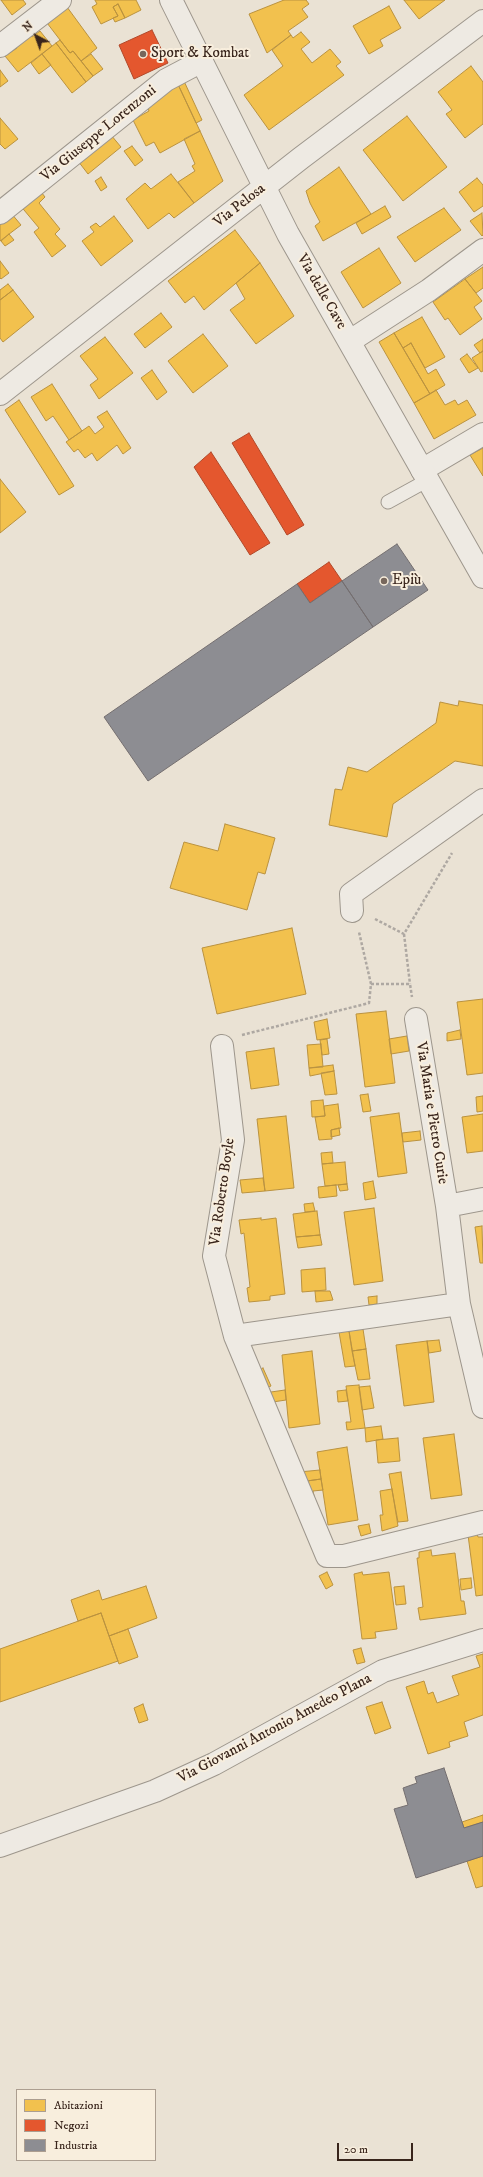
<!DOCTYPE html>
<html>
<head>
<meta charset="utf-8">
<style>
  body { margin:0 }
  #map { position:relative; width:483px; height:2177px; overflow:hidden; background:#eae2d4; font-family:"IM FELL DW Pica",serif }
  canvas { display:block }
  .legend { position:absolute; left:16px; top:2089px; width:140px; height:72px; box-sizing:border-box; background:#f8eedd; border:1px solid #ac9e90; margin:0; padding:5px 7px; list-style:none; font-size:12px; color:#39251c }
  .legend li { display:flex; align-items:center; gap:8px; height:20px }
  .legend b { width:20px; border:1px solid #ac9e90 }
  .north { position:absolute; left:16px; top:16px; width:40px; height:40px; -webkit-text-stroke:3px #f8eedd; paint-order:stroke; rotate:319deg; font-size:11px; font-weight:700; line-height:16px; text-align:center; color:#39251c }
  .north::after { content:''; display:block; margin:auto; width:14px; height:18px; background:#39251c; clip-path:polygon(50% 0,100% 100%,50% 72%,0 100%) }
  .scale { position:absolute; left:337px; top:2143px; width:76px; height:18px; box-sizing:border-box; border:2px solid #39251c; border-top:0; padding-left:5px; font-size:12px; line-height:14px; white-space:nowrap; color:#39251c; -webkit-text-stroke:3px #f8eedd; paint-order:stroke }
</style>
</head>
<body>
<div id="map">
<canvas width="483" height="2177"></canvas>
<ul class="legend">
<li><b style="height:11px;background:#f2c14e"></b>Abitazioni</li>
<li><b style="height:11px;background:#e4572e"></b>Negozi</li>
<li><b style="height:11px;background:#8d8d92"></b>Industria</li>
</ul>
<div class="north">N</div>
<div class="scale">20 m</div>
</div>
<script>
const g = document.querySelector('canvas').getContext('2d');
g.lineJoin = 'round';
function fillPath(path, color) { g.fillStyle = color; g.fill(path, 'evenodd'); }
const toPath = rows => new Path2D(rows.map(r => 'M' + r).join(''));
function trace(path, color, width, dash) { g.strokeStyle = color; g.lineWidth = width; g.lineCap = dash ? 'butt' : 'round'; g.setLineDash(dash || []); g.stroke(path); }
function write(font, color, halo, rows, align = 'center') {
  g.font = font + ' "IM FELL DW Pica",serif'; g.lineWidth = 4; g.setLineDash([]); g.textBaseline = 'middle'; g.strokeStyle = halo; g.fillStyle = color; for (const [text, x, y, turn = 0] of rows) {
    g.save(); g.translate(x, y); g.rotate((+turn || 0) * Math.PI / 180); g.textAlign = isNaN(turn) ? turn : align; if (halo) g.strokeText(text, 0, 0); g.fillText(text, 0, 0); g.restore();
  }
}
const homes = toPath([
  [1,0,23,0,26,4,12,15,1,0],
  [95,0,136,0,141,10,125,18,118,4,113,7,118,16,101,24,92,7,97,4,95,0],
  [284,0,306,0,309,4,302,9,308,17,288,31,291,35,267,53,249,14,284,0],
  [404,0,445,0,419,19,404,0],
  [118,4,125,18,115,22,113,18,118,16,113,7,118,4],
  [389,6,401,28,380,40,383,46,369,54,353,26,389,6],
  [67,7,97,48,81,61,73,51,70,53,44,19,67,7],
  [28,31,32,37,40,31,52,46,18,72,5,56,17,48,13,42,28,31],
  [301,32,310,42,301,49,312,63,330,49,341,62,336,66,344,75,269,130,244,95,283,66,272,50,291,35,293,38,301,32],
  [60,40,70,53,73,51,93,76,86,82,56,43,60,40],
  [56,43,86,82,72,93,42,54,56,43],
  [42,54,51,65,39,74,31,63,42,54],
  [91,54,103,69,93,76,81,61,91,54],
  [471,66,483,82,483,124,465,138,446,114,452,110,438,92,471,66],
  [0,70,8,81,0,87,0,70],
  [175,78,200,131,160,153,154,142,146,146,133,120,149,111,145,102,175,78],
  [175,78,183,79,202,120,196,123,175,78],
  [407,116,447,167,403,201,363,150,407,116],
  [0,118,18,139,5,149,0,144,0,118],
  [200,131,223,181,194,203,178,182,195,171,192,166,195,164,184,139,200,131],
  [111,135,121,147,88,174,78,161,111,135],
  [132,146,143,160,135,166,124,151,132,146],
  [339,167,371,214,323,241,315,226,320,222,310,203,306,191,339,167],
  [171,174,194,203,174,218,169,213,148,229,126,199,145,183,151,189,171,174],
  [101,177,107,187,101,191,95,181,101,177],
  [477,178,483,185,483,206,474,212,459,192,477,178],
  [38,188,45,197,39,203,60,229,55,234,66,246,52,257,34,232,39,228,19,204,38,188],
  [385,206,391,217,362,234,356,223,385,206],
  [444,208,461,230,415,262,397,237,444,208],
  [11,213,21,225,0,241,0,219,11,213],
  [482,213,483,235,482,236,470,221,482,213],
  [114,216,133,241,101,266,82,241,94,232,90,227,96,223,100,227,114,216],
  [235,230,260,263,204,310,194,296,185,303,168,281,235,230],
  [9,234,14,240,5,246,1,241,9,234],
  [379,248,401,283,363,308,341,272,379,248],
  [0,261,9,273,1,279,0,278,0,261],
  [260,263,294,316,256,344,230,310,245,299,236,283,260,263],
  [483,267,483,288,476,293,465,279,483,267],
  [465,279,482,301,474,307,482,319,460,335,448,318,445,320,433,302,465,279],
  [8,284,13,290,0,300,0,290,8,284],
  [13,290,34,317,3,342,0,338,0,300,13,290],
  [161,313,172,327,145,348,134,334,161,313],
  [422,317,445,357,425,368,411,343,403,348,394,333,422,317],
  [394,333,430,394,414,403,379,342,394,333],
  [203,334,228,366,193,393,168,361,203,334],
  [105,337,133,373,99,399,90,385,98,379,80,356,105,337],
  [483,339,483,351,480,353,474,345,483,339],
  [411,343,428,374,436,369,445,385,430,394,403,348,411,343],
  [483,351,483,371,481,372,472,358,483,351],
  [467,354,478,368,469,373,460,359,467,354],
  [152,370,167,392,157,400,141,378,152,370],
  [52,384,82,431,69,440,53,416,46,421,31,397,52,384],
  [436,390,445,405,455,400,458,405,467,400,476,415,434,439,414,403,436,390],
  [19,400,74,486,59,495,5,410,19,400],
  [107,411,131,448,123,454,117,445,97,461,92,453,85,458,78,449,74,452,66,442,89,426,95,434,104,427,97,417,107,411],
  [483,448,483,476,470,455,483,448],
  [0,479,26,512,0,533,0,479],
  [459,701,483,705,483,766,455,761,393,804,387,837,329,825,335,789,342,790,348,767,367,772,436,723,440,702,458,706,459,701],
  [225,824,275,838,265,874,258,872,247,910,170,888,184,842,218,851,225,824],
  [292,928,306,994,217,1014,202,948,292,928],
  [483,999,483,1073,467,1075,457,1002,483,999],
  [386,1011,395,1083,365,1087,356,1014,386,1011],
  [327,1019,330,1038,317,1040,314,1022,327,1019],
  [460,1030,461,1039,447,1041,447,1033,460,1030],
  [407,1036,409,1051,391,1054,389,1039,407,1036],
  [327,1039,329,1054,322,1055,320,1040,327,1039],
  [321,1044,323,1067,309,1068,307,1045,321,1044],
  [274,1048,279,1085,251,1089,246,1052,274,1048],
  [333,1065,334,1071,310,1076,309,1068,333,1065],
  [334,1071,337,1094,325,1095,321,1073,334,1071],
  [368,1094,371,1111,363,1112,360,1095,368,1094],
  [483,1096,483,1111,477,1112,476,1097,483,1096],
  [323,1100,325,1116,312,1117,311,1101,323,1100],
  [338,1104,341,1128,331,1130,332,1139,319,1140,315,1117,325,1116,324,1106,338,1104],
  [399,1113,407,1173,378,1177,370,1117,399,1113],
  [483,1114,483,1151,467,1153,462,1117,483,1114],
  [286,1116,294,1188,265,1191,257,1119,286,1116],
  [339,1128,340,1135,331,1137,331,1130,339,1128],
  [420,1131,421,1140,403,1142,402,1133,420,1131],
  [332,1152,333,1163,322,1164,321,1153,332,1152],
  [345,1162,347,1184,325,1186,322,1164,345,1162],
  [263,1178,265,1191,242,1193,240,1180,263,1178],
  [373,1181,376,1198,365,1200,363,1183,373,1181],
  [347,1184,348,1190,340,1191,338,1185,347,1184],
  [336,1185,337,1196,319,1198,318,1187,336,1185],
  [313,1203,315,1211,305,1212,304,1204,313,1203],
  [374,1208,383,1281,354,1285,344,1212,374,1208],
  [317,1211,320,1235,296,1237,293,1214,317,1211],
  [261,1218,261,1220,276,1218,285,1294,270,1296,270,1300,249,1302,247,1288,250,1287,244,1233,241,1234,239,1220,261,1218],
  [482,1226,483,1263,480,1263,475,1227,482,1226],
  [320,1235,322,1245,298,1248,296,1237,320,1235],
  [325,1268,326,1290,302,1292,301,1270,325,1268],
  [315,1291,330,1291,333,1300,316,1302,315,1291],
  [377,1296,377,1304,369,1305,368,1297,377,1296],
  [363,1329,366,1349,352,1351,349,1331,363,1329],
  [349,1331,355,1366,345,1367,339,1332,349,1331],
  [439,1340,441,1351,429,1353,427,1341,439,1340],
  [427,1341,434,1402,404,1406,396,1345,427,1341],
  [366,1349,370,1379,358,1380,352,1351,366,1349],
  [312,1351,320,1424,289,1428,282,1355,312,1351],
  [263,1368,271,1386,262,1390,255,1373,263,1368],
  [359,1385,365,1428,347,1430,346,1422,351,1422,346,1386,359,1385],
  [370,1386,374,1408,362,1410,359,1387,370,1386],
  [285,1390,286,1400,266,1403,264,1393,285,1390],
  [346,1390,348,1401,338,1402,337,1391,346,1390],
  [381,1426,383,1439,366,1442,365,1428,381,1426],
  [454,1434,462,1495,431,1499,423,1438,454,1434],
  [398,1438,400,1461,378,1463,376,1440,398,1438],
  [347,1447,358,1520,328,1525,317,1452,347,1447],
  [320,1470,321,1479,300,1482,299,1472,320,1470],
  [401,1472,408,1521,398,1522,389,1474,401,1472],
  [321,1479,323,1490,313,1491,316,1505,300,1482,321,1479],
  [392,1489,398,1526,382,1531,380,1515,383,1515,380,1491,392,1489],
  [369,1524,371,1533,361,1536,358,1526,369,1524],
  [477,1534,478,1537,483,1537,483,1595,476,1596,468,1535,477,1534],
  [431,1550,432,1556,455,1553,461,1601,464,1601,466,1614,420,1620,418,1608,423,1607,417,1558,419,1558,419,1552,431,1550],
  [327,1572,333,1585,326,1589,319,1576,327,1572],
  [362,1572,363,1575,389,1572,397,1629,375,1632,376,1638,362,1639,354,1574,362,1572],
  [471,1578,472,1588,461,1590,460,1579,471,1578],
  [146,1586,157,1618,109,1636,101,1613,78,1621,71,1600,99,1590,102,1600,146,1586],
  [404,1586,406,1604,396,1605,394,1587,404,1586],
  [101,1613,118,1661,0,1702,0,1649,101,1613],
  [128,1629,138,1657,119,1664,109,1636,128,1629],
  [361,1648,365,1662,357,1664,353,1650,361,1648],
  [483,1654,483,1715,464,1722,468,1736,449,1742,450,1747,428,1754,406,1687,424,1681,428,1694,433,1692,437,1703,459,1695,452,1676,480,1667,476,1656,483,1654],
  [382,1702,391,1728,375,1734,366,1707,382,1702],
  [143,1704,148,1720,139,1723,134,1708,143,1704],
  [483,1815,483,1822,464,1828,462,1822,483,1815],
  [483,1856,483,1886,476,1888,467,1861,483,1856]
]);
fillPath(homes, '#f2c14e');
trace(homes, '#ba923f', 1);
const shops = toPath([
  [152,30,168,63,134,79,119,45,152,30],
  [249,433,304,525,287,535,232,443,249,433],
  [211,452,270,543,250,555,194,467,211,452],
  [329,562,342,581,310,603,297,584,329,562]
]);
fillPath(shops, '#e4572e');
trace(shops, '#b14829', 1);
const industry = toPath([
  [397,544,428,590,373,627,342,581,397,544],
  [342,581,373,627,148,781,104,717,297,584,310,603,342,581],
  [444,1768,464,1828,483,1822,483,1856,416,1878,394,1809,408,1805,403,1788,417,1783,415,1777,444,1768]
]);
fillPath(industry, '#8d8d92');
trace(industry, '#746e6f', 1);
const service = toPath([
  [388,502,428,480]
]);
const minor = toPath([
  [0,46,60,0],
  [0,213,166,80,202,61],
  [350,341,429,290,483,250],
  [422,470,483,434],
  [352,911,351,894,483,800],
  [416,1019,447,1206,459,1304,483,1407],
  [222,1046,233,1140,214,1256,235,1336,327,1556,344,1556,483,1522],
  [447,1206,483,1199],
  [235,1336,459,1304],
  [0,1846,155,1791,214,1764,383,1671,483,1640]
]);
const tertiary = toPath([
  [171,0,288,234,483,577],
  [0,394,301,158,483,21]
]);
trace(service, '#9d968c', 15);
trace(minor, '#9d968c', 24);
trace(tertiary, '#9d968c', 24);
trace(toPath([
  [375,919,404,934,452,853],
  [404,934,410,984],
  [371,984,410,984,412,997],
  [242,1035,369,1003,371,984,359,932]
]), '#aea8a2', 2.5, [3, 2]);
trace(service, '#eeeae3', 13);
trace(minor, '#eeeae3', 22);
trace(tertiary, '#eeeae3', 22);
for (const [x, y, r, color] of [
  [143,54,4,"#77675c"],
  [384,581,4,"#77675c"]
]) { const dot = new Path2D(); dot.arc(x, y, r, 0, 2 * Math.PI); g.fillStyle = color; g.fill(dot); trace(dot, '#f8eedd', 1.5); }
write('15px', '#39251c', '#f8eedd', [
  ["Sport & Kombat",151,54],
  ["Epiù",392,581]
], 'left');
write('15px', '#39251c', '#f8eedd', [
  ["Via Giuseppe Lorenzoni",99,134,-39],
  ["Via Pelosa",240,206,-38],
  ["Via delle Cave",321,292,60],
  ["Via Maria e Pietro Curie",431,1113,81],
  ["Via Roberto Boyle",223,1192,-82],
  ["Via Giovanni Antonio Amedeo Plana",275,1729,-28]
]);
</script>
</body>
</html>
